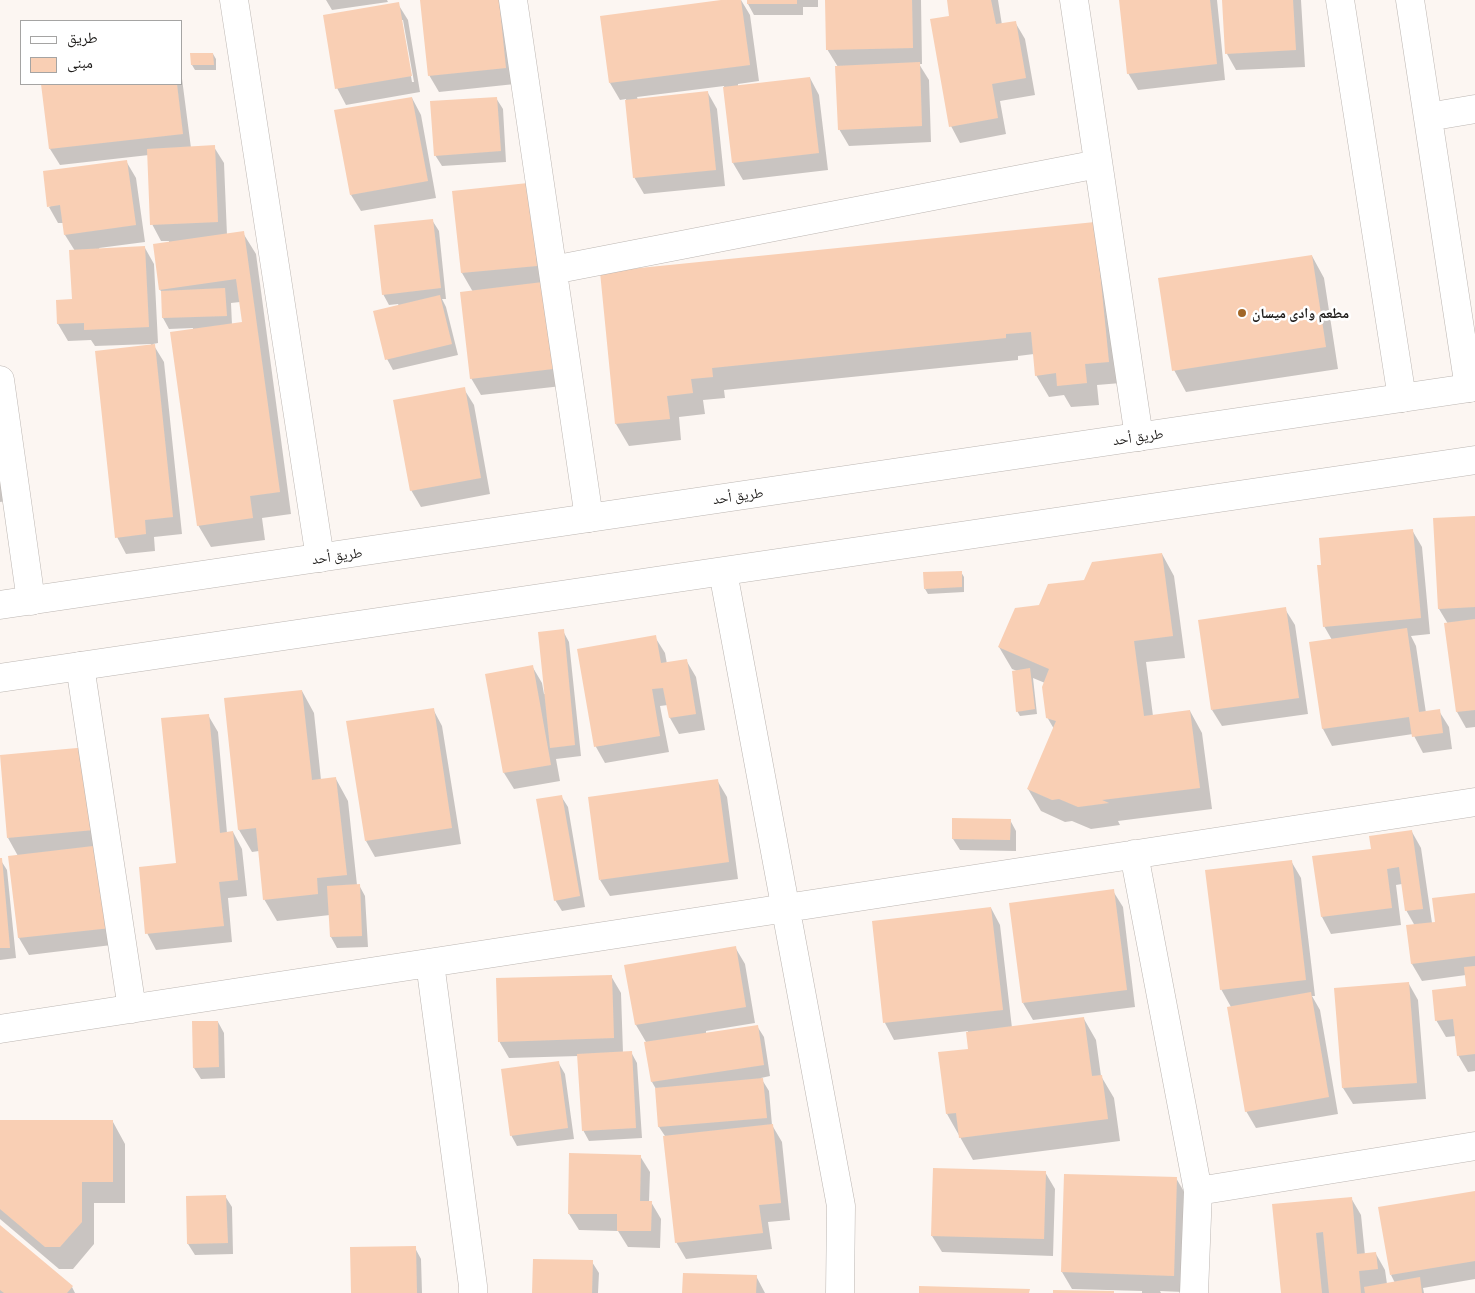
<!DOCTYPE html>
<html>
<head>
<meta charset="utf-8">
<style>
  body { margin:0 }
  #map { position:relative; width:1475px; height:1293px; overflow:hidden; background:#fcf6f2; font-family:Ubuntu,"Noto Naskh Arabic",sans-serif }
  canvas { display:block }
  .legend { position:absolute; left:20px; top:20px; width:162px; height:65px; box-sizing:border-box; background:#fff; border:1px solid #a5a4a3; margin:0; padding:6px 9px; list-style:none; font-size:15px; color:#1e1c1a }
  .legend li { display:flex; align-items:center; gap:10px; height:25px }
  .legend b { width:25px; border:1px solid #a5a4a3 }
</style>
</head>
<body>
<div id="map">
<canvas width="1475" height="1293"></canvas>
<ul class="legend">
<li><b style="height:6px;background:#fff"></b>طريق</li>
<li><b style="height:14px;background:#f9cfb4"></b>مبنى</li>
</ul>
</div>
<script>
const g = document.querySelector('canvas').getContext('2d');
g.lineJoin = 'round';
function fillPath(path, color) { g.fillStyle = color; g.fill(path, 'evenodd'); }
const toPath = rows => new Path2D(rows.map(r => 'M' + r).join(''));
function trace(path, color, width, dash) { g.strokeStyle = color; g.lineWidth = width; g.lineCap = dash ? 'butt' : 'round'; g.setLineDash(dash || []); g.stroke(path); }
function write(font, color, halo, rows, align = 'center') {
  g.font = font + ' Ubuntu,"Noto Naskh Arabic",sans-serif'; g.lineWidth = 5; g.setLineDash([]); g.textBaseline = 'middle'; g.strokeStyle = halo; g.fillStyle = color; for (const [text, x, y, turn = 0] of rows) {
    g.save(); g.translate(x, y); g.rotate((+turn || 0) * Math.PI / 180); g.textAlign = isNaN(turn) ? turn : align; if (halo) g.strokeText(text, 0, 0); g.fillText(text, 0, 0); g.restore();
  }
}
fillPath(toPath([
  [326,0,387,0,388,2,332,10],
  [421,0,502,0,515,84,439,92,429,75],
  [730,0,741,0,750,15,759,81,738,84,738,87,810,78,819,95,828,170,743,180,733,163,724,86,637,97,638,100,708,93,717,109,725,186,644,194,634,177,626,99,620,100,610,83,601,17],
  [748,0,818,0,818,7,803,7,803,15,754,15,748,4],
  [826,0,921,0,922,64,919,64,929,80,931,142,849,146,839,129,838,67,827,49],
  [948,0,998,0,1002,25,1015,22,1025,39,1035,95,1000,101,1006,134,960,143,951,126,951,17],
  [1120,0,1217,0,1225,80,1138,90,1128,73],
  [1223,0,1301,0,1305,67,1236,70,1227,54],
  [398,4,408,20,420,92,346,105,337,88],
  [401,20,403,20,414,82,412,82],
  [191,54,213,54,216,59,216,70,195,70,192,65],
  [181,71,191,148,214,147,224,163,227,235,243,233,256,254,291,514,262,518,265,540,211,547,198,525,193,328,169,329,163,318,162,292,160,290,169,243,169,241,161,241,152,224,149,155,60,165,50,149,43,84,181,84],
  [240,302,243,323,232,325,231,303],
  [412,98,421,115,436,198,361,211,351,195],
  [496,98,503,109,506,162,442,166,435,155],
  [126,161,136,178,145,242,99,248,100,250,145,248,154,264,158,343,153,344,164,362,182,534,154,537,155,551,126,554,117,537,151,344,95,346,91,340,68,341,58,324,73,300,75,251,65,235,63,223,58,223,49,207],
  [528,185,562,386,481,395,471,378,473,292,462,273,453,192],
  [432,220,439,231,446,299,442,299,446,307,458,355,393,370,387,359,399,306,398,304,389,305,383,294],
  [1094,223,1121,383,1097,385,1099,405,1071,407,1064,395,1049,397,1036,375,1034,354,1018,356,1018,360,724,390,725,398,703,400,705,414,679,417,681,440,629,446,616,424,601,273],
  [1312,256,1324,278,1338,369,1186,392,1174,370],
  [464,389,474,405,490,494,421,507,411,490],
  [0,464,7,501,0,502],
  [1475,517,1475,727,1466,728,1457,712,1448,624,1439,609],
  [1412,530,1422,547,1430,634,1411,636,1416,646,1426,713,1439,711,1449,727,1452,749,1423,753,1413,734,1332,746,1323,729,1311,643,1332,640,1324,626],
  [1162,554,1174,576,1185,658,1146,662,1153,716,1190,711,1202,733,1212,809,1118,821,1120,825,1091,829,1072,821,1065,822,1041,811,1028,789,1054,729,1047,717,1045,683,1033,678,1037,714,1020,716,1017,711,1017,671,1012,669,999,647,1040,606,1085,581],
  [961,572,964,577,964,592,928,594,925,589],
  [1285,609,1295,625,1308,714,1222,726,1212,710],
  [563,631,569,642,581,756,556,759,560,781,514,789,504,773,532,666,542,683,544,694,546,694],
  [655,637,665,653,667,664,686,660,696,677,705,730,679,734,670,718,668,705,660,706,669,752,605,763,596,747,579,650],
  [302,691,314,713,321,780,336,779,348,801,357,885,359,885,365,896,368,947,337,948,331,937,330,915,277,921,264,899,259,851,252,852,239,830,226,699],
  [433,709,442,726,461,844,375,857,366,841],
  [208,715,218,732,227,833,233,832,242,849,247,896,228,898,232,942,156,950,147,933,177,864],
  [87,749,120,944,29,955,19,938,9,857,18,856,8,838],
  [717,780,727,797,738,879,610,896,600,880],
  [561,796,568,807,585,907,562,911,555,900],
  [1010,820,1016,831,1016,851,960,850,953,839],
  [1412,832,1421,848,1432,923,1437,923,1475,894,1475,1071,1468,1072,1458,1055,1456,1036,1446,1037,1436,1020,1468,987,1466,975,1422,981,1412,964,1407,927,1415,926,1406,910,1402,884,1396,885,1401,925,1331,934,1322,917,1314,857,1372,850],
  [0,859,7,870,16,958,0,960],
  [1291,861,1301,878,1315,996,1312,996,1320,1010,1338,1114,1256,1128,1246,1111,1231,1007,1221,989],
  [1113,891,1123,907,1135,1007,1033,1020,1023,1003],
  [991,908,1000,925,1012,1028,1084,1019,1096,1040,1101,1076,1114,1098,1120,1141,973,1160,947,1114,970,1050,968,1031,894,1040,885,1023,873,922],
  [735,947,745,964,755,1023,706,1031,706,1034,757,1026,764,1037,770,1076,761,1078,769,1091,772,1125,782,1142,790,1220,768,1222,772,1249,686,1259,676,1242,665,1136,659,1127,656,1089,652,1082,646,1042,636,1025,626,966],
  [611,976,621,993,623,1053,631,1052,637,1063,642,1138,589,1141,583,1130,579,1056,509,1058,499,1041],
  [1409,984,1418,1000,1426,1099,1353,1104,1343,1088],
  [218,1022,224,1033,225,1078,201,1079,194,1068],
  [558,1062,565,1074,574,1139,517,1146,511,1135],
  [0,1122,113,1122,125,1144,125,1203,94,1203,94,1244,73,1269,59,1269,0,1219],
  [640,1156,650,1172,649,1202,651,1202,661,1219,660,1248,628,1247,618,1231,579,1230,569,1214],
  [1045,1172,1055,1189,1053,1256,942,1252,932,1236],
  [1176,1178,1186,1195,1183,1292,1160,1291,1161,1293,1142,1293,1142,1291,1072,1289,1062,1272],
  [1475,1193,1475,1279,1423,1288,1424,1293,1282,1293,1274,1205,1351,1198,1361,1215,1365,1255,1376,1254,1385,1270,1387,1284,1395,1283,1391,1275],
  [225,1196,232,1207,233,1254,195,1255,188,1244],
  [0,1227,72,1287,75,1293,0,1293],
  [415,1248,421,1259,422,1293,352,1293],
  [592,1262,599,1273,598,1293,534,1293],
  [756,1276,765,1293,683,1293]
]), '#0003');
fillPath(toPath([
  [420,0,499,0,506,68,428,76],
  [721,0,741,0,750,65,609,83,600,16],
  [747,0,797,0,797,4,747,4],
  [825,0,912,0,913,48,826,50],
  [947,0,991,0,996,24,1016,21,1026,78,992,84,998,118,949,127,930,19,949,16],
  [1119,0,1210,0,1217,64,1127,74],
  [1222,0,1293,0,1296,50,1225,54],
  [399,2,412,76,335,89,323,15],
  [190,53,213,53,214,65,191,65],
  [920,62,922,126,838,130,835,66],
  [810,77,819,153,732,163,723,87],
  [41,84,177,84,183,134,49,149],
  [708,91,716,170,633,178,625,100],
  [412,97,428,181,350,195,334,110],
  [497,97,501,151,434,156,430,101],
  [215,145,218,222,150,225,147,149],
  [127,160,136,225,64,235,60,205,47,207,43,171],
  [528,183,537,266,461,273,452,191],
  [433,219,441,288,382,295,374,225],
  [1095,222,1109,362,1085,364,1087,383,1057,386,1056,373,1035,376,1031,332,1006,334,1006,338,712,368,713,377,691,379,693,393,667,396,670,419,615,424,600,272],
  [244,231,280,492,250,496,253,518,197,526,170,332,242,322,236,279,159,290,153,244],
  [145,246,149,327,84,330,84,323,57,324,56,300,72,299,69,250],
  [1312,255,1326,347,1172,371,1158,278],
  [543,282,553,369,470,379,460,292],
  [225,288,227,316,162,318,161,291],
  [440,295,452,344,385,360,373,311],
  [155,344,173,517,145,520,146,534,115,538,95,351],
  [465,387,481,478,410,491,393,400],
  [1475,516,1475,607,1438,609,1433,518],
  [1413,529,1421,618,1323,627,1317,565,1321,565,1319,538],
  [1162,553,1173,636,1134,641,1144,716,1190,710,1200,788,1102,800,1109,803,1078,807,1059,799,1052,800,1027,789,1056,721,1046,718,1042,687,1049,669,998,647,1015,608,1039,605,1048,584,1084,580,1092,562],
  [962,571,962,587,924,589,923,572],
  [1286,607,1299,698,1211,710,1198,620],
  [1475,619,1475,710,1456,712,1444,623],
  [1407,628,1419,712,1440,709,1443,733,1412,737,1409,717,1322,729,1309,642],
  [564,629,575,745,550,748,538,632],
  [656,635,661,663,687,659,696,714,669,718,663,688,652,689,660,736,594,747,577,649],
  [533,665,551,765,503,773,485,674],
  [1030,668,1035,709,1016,712,1012,671],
  [302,690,312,780,336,777,347,875,317,878,318,894,263,900,256,828,238,830,224,698],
  [434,708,452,828,365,841,346,721],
  [209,714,220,833,233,831,238,880,219,882,224,926,145,934,139,867,176,863,161,718],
  [88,747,94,830,7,838,0,755],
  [718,779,729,862,599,880,588,797],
  [562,795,580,896,554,901,536,799],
  [952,818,1011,819,1010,840,952,839],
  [1412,830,1423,909,1405,911,1399,867,1387,869,1392,908,1321,917,1312,856,1371,849,1369,836],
  [102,845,111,928,18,938,8,856],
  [0,858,2,858,10,948,0,948],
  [1292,860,1306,980,1220,990,1205,870],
  [360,884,362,936,330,937,327,886],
  [1114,889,1127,990,1022,1003,1009,903],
  [1475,893,1475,956,1411,964,1406,925,1435,922,1432,898],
  [991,907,1003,1010,883,1023,872,921],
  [736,946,746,1007,635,1025,624,965],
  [1475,966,1475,1054,1457,1056,1453,1019,1435,1021,1432,990,1466,986,1464,967],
  [612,975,614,1038,498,1042,496,978],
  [1409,982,1417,1083,1342,1088,1334,988],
  [1311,992,1329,1097,1245,1112,1227,1007],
  [1084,1017,1092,1076,1102,1075,1108,1119,959,1138,956,1113,946,1114,938,1052,968,1049,966,1032],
  [192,1021,218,1021,219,1067,193,1068],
  [758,1025,764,1065,651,1082,644,1042],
  [632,1051,636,1128,582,1131,577,1054],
  [559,1061,568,1128,510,1136,501,1069],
  [763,1078,767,1118,658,1127,655,1088],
  [0,1120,113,1120,113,1182,82,1182,82,1222,60,1247,45,1247,0,1209],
  [773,1124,781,1203,759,1205,763,1233,675,1243,663,1136],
  [569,1153,641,1155,640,1201,652,1201,651,1231,617,1231,617,1214,568,1214],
  [933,1168,1046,1171,1044,1239,931,1236],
  [1064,1174,1177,1177,1174,1276,1061,1272],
  [1475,1191,1475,1261,1390,1275,1378,1207],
  [226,1195,228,1243,187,1244,186,1196],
  [1352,1197,1357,1254,1376,1252,1378,1269,1359,1271,1361,1293,1329,1293,1323,1232,1316,1233,1322,1293,1281,1293,1272,1204],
  [0,1225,73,1286,67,1293,4,1293,0,1290],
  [416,1246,417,1293,351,1293,350,1247],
  [533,1259,593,1260,592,1293,532,1293],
  [683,1273,757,1275,756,1293,682,1293],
  [1420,1277,1422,1293,1365,1293,1364,1287],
  [919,1286,1030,1289,1029,1293,919,1293],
  [1053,1290,1114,1291,1114,1293,1053,1293]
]), '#f9cfb4');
const minor = toPath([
  [234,0,320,558],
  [513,0,589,518],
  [1074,0,1139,437],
  [1340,0,1402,398],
  [1410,0,1469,388],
  [1428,117,1475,109],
  [553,270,1098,164],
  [0,380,31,601],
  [723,572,841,1206,840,1293],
  [80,666,132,1009],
  [1134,854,1198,1191,1194,1293],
  [430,963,473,1286,473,1293],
  [0,1029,1475,802],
  [1198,1191,1475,1146]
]);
const primary = toPath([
  [0,605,1475,387],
  [0,678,1475,460]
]);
trace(minor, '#bcb6b2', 29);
trace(primary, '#bcb6b2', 29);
trace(minor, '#fff', 28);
trace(primary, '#fff', 28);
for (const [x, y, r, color] of [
  [1242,313,5,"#a16627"]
]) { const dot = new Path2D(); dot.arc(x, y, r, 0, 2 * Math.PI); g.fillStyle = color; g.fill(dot); trace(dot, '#fff', 2); }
write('bold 14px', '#1e1c1a', '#fff', [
  ["مطعم وادى ميسان",1252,313]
], 'left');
write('14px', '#1e1c1a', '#fff', [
  ["طريق أحد",1138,437,-8],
  ["طريق أحد",738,496,-8],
  ["طريق أحد",337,556,-8]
]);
</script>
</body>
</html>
